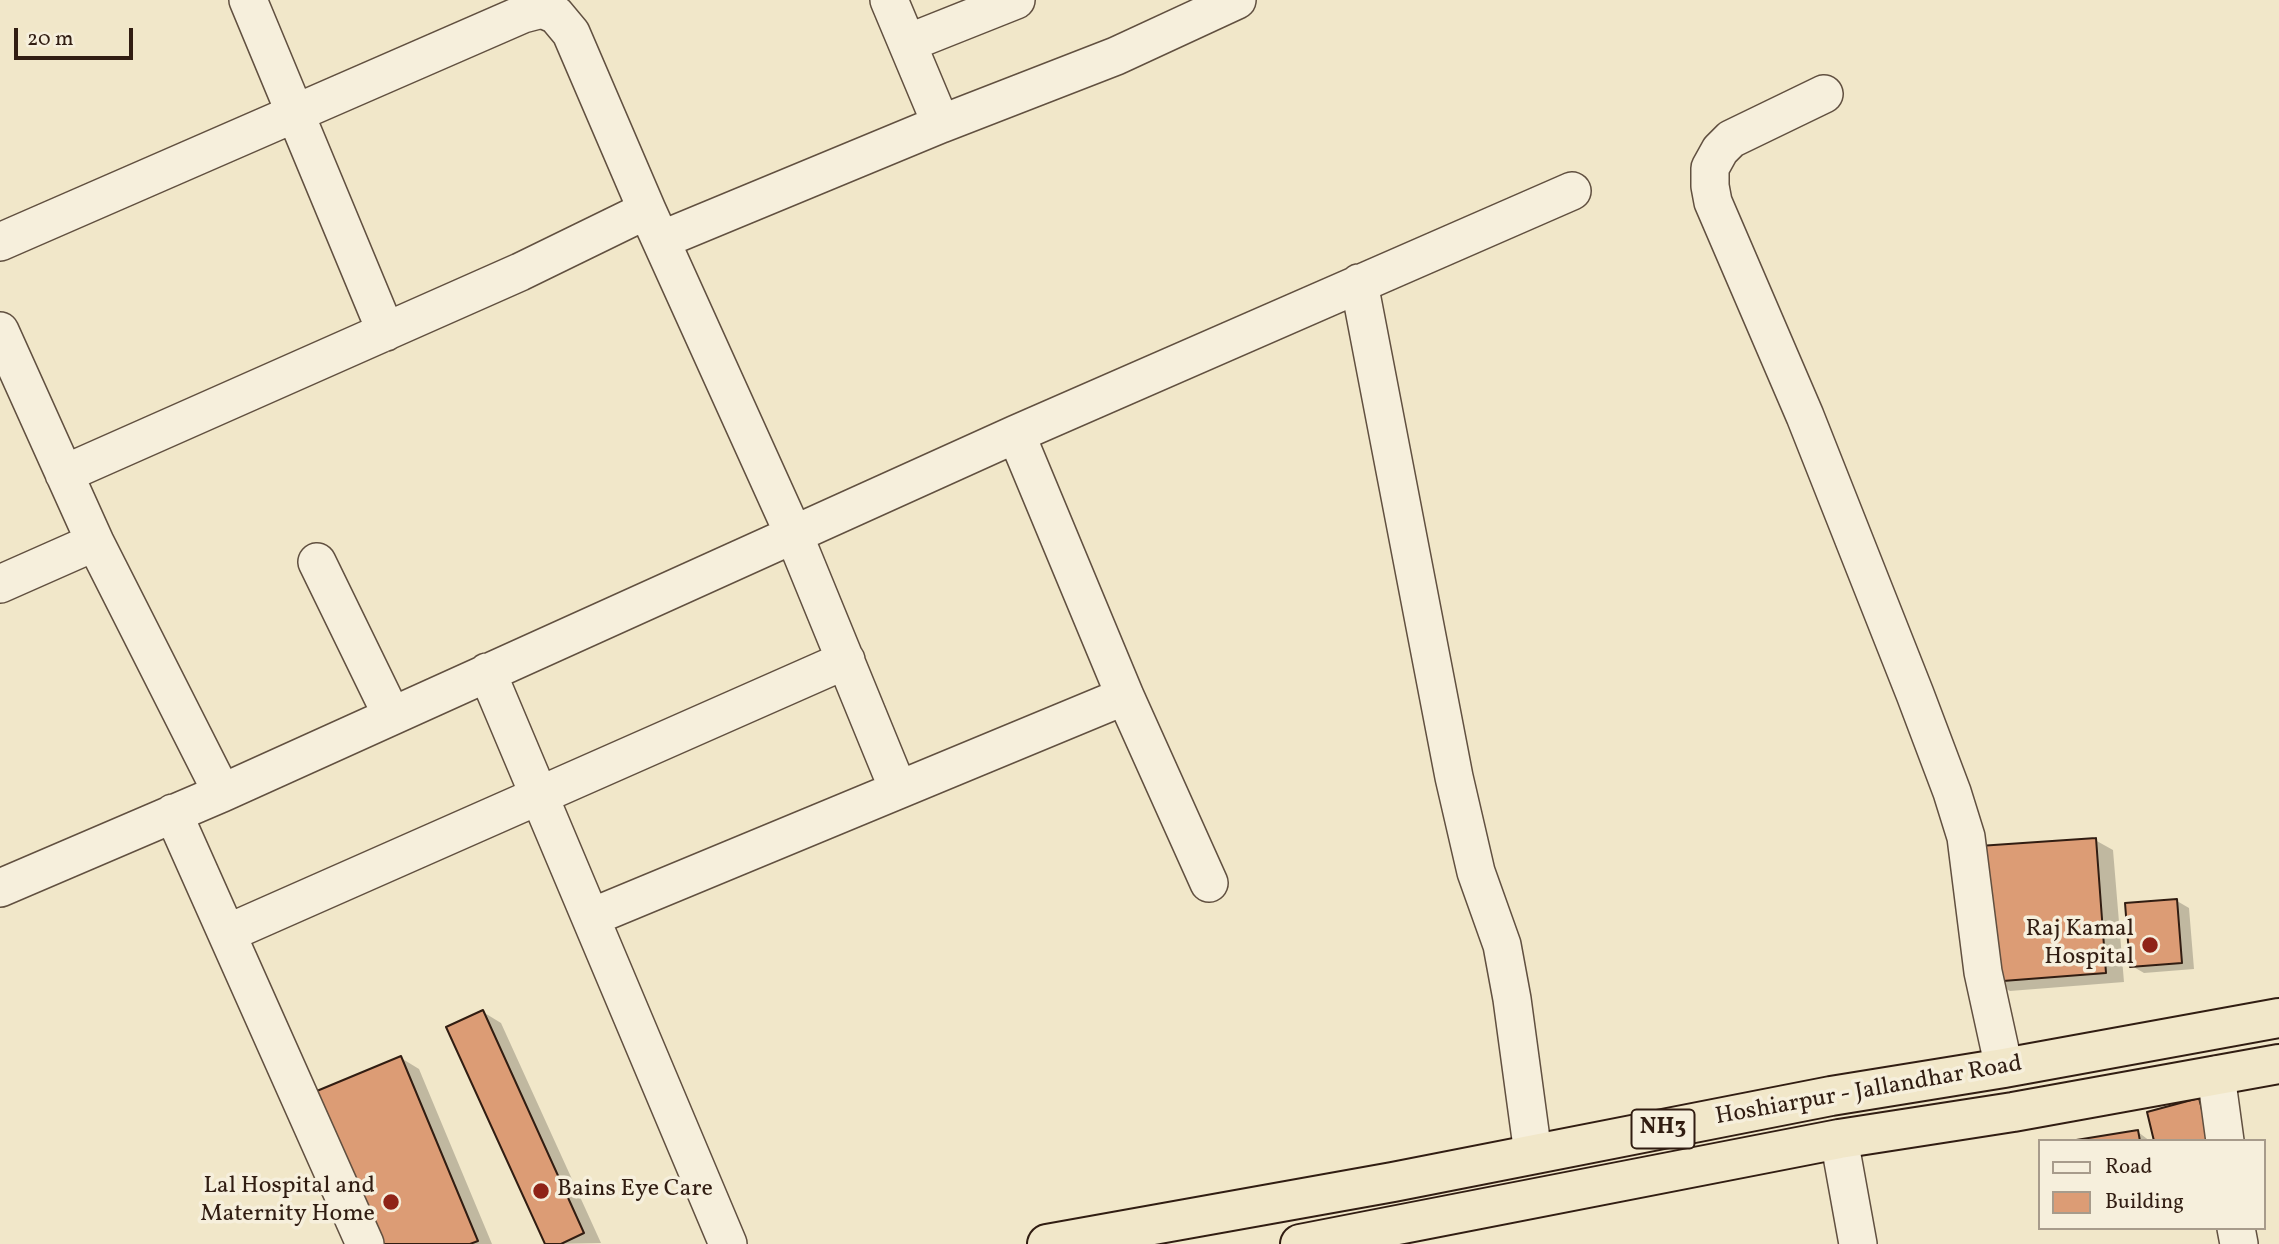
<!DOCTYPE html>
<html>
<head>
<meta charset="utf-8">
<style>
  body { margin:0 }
  #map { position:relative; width:2279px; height:1244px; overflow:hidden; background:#f1e7c9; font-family:Vollkorn,serif }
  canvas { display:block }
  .legend { position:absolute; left:2038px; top:1139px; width:228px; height:91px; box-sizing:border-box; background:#f6efdc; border:2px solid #a79b8b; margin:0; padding:9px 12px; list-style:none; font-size:21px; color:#311d12 }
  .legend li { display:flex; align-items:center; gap:14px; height:35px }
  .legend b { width:35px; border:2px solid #a79b8b }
  .scale { position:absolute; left:14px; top:28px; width:119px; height:32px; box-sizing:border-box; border:4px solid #311d12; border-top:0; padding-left:9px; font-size:21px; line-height:24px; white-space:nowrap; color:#311d12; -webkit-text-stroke:5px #f6efdc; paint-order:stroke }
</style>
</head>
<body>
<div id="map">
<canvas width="2279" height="1244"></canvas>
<ul class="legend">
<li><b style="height:9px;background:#f6efdc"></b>Road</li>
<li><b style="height:19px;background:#dc9c75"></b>Building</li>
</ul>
<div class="scale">20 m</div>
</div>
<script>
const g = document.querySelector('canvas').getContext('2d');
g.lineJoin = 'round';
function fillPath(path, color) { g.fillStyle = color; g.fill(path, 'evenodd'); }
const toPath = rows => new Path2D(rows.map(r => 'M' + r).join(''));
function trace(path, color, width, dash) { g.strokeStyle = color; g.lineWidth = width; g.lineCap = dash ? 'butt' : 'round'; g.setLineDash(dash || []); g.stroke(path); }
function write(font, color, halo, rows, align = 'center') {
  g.font = font + ' Vollkorn,serif'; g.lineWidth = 7; g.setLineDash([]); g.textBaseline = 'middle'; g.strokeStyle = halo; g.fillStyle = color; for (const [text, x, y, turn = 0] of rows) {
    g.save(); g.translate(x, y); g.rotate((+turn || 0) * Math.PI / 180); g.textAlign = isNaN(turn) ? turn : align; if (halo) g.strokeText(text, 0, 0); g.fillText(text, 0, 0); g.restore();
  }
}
fillPath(toPath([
  [2095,840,2113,850,2124,982,2010,991,1992,981],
  [2177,901,2189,908,2194,969,2144,973,2132,966],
  [483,1012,501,1023,601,1243,547,1244],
  [401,1058,419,1069,492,1244,377,1244],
  [2138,1132,2150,1141,2081,1141]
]), '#0003');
const building = toPath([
  [2096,838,2106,973,1990,982,1979,846,2096,838],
  [2177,899,2182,963,2130,967,2125,903,2177,899],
  [483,1010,584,1233,561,1244,545,1244,446,1027,483,1010],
  [401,1056,478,1241,470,1244,375,1244,312,1093,401,1056],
  [2199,1098,2210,1141,2154,1141,2147,1112,2199,1098],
  [2138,1130,2140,1141,2070,1141,2138,1130]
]);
fillPath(building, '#dc9c75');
trace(building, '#311d12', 2);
const minor = toPath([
  [248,0,386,332],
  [889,0,941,124],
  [908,43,1016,0],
  [1824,94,1731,139,1720,150,1710,168,1710,186,1713,202,1805,416,1915,694,1952,792,1966,837,1983,972,2004,1068],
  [661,240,941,124,1116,56,1237,0],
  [0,242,523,14,542,9,556,15,571,33,647,210,794,535,898,789],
  [1359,283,1454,777,1476,872,1502,945,1512,999,1533,1154],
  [0,331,95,542,222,793],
  [1016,434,1125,696,1209,883],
  [64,474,520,272,647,210],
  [317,562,392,716],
  [0,584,95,542],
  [487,672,728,1244],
  [173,813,365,1244],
  [0,888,222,793,1016,434,1572,191],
  [592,917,1125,696],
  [228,933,846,660],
  [2216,1075,2225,1141],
  [1839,1139,1858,1244],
  [2236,1228,2239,1244]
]);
const trunk = toPath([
  [1047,1244,1393,1182,1831,1096,2004,1068,2279,1018],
  [1300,1244,1839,1139,2013,1112,2279,1064]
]);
trace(minor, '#615040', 40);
trace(trunk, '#311d12', 42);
trace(minor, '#f6efdc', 37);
trace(trunk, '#f1e7c9', 38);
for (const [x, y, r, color] of [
  [2150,945,9,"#8f2418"],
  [541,1191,9,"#8f2418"],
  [391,1202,9,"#8f2418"]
]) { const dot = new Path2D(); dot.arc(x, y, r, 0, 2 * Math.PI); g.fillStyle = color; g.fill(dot); trace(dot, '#f6efdc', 2.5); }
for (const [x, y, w] of [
  [1663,1129,63]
]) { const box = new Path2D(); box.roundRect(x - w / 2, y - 19.5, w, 39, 5); g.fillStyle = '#f6efdc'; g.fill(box); trace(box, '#311d12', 2); }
write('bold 23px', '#311d12', null, [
  ["NH3",1663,1129]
]);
write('24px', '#311d12', '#f6efdc', [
  ["Raj Kamal",2134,931],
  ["Hospital",2134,959],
  ["Lal Hospital and",375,1188],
  ["Maternity Home",375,1216],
  ["Bains Eye Care",557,1191,"left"]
], 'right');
write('24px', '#311d12', '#f6efdc', [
  ["Hoshiarpur - Jallandhar Road",1869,1092,-10]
]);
</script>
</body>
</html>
